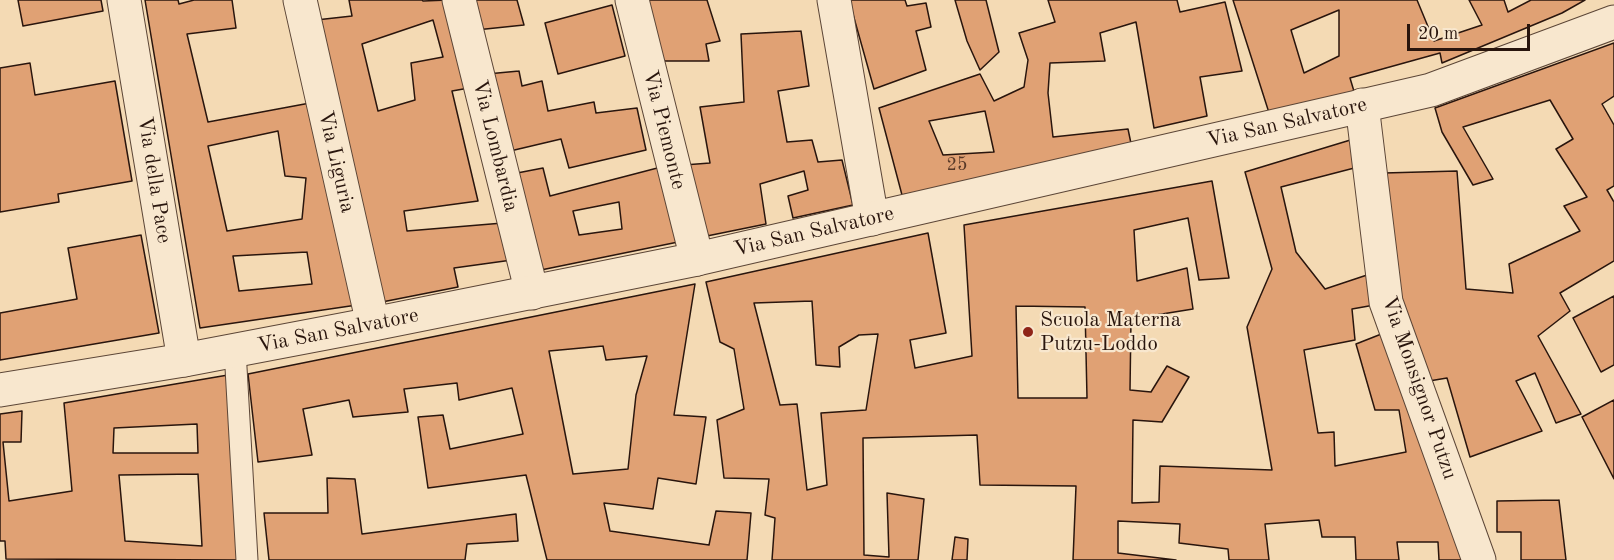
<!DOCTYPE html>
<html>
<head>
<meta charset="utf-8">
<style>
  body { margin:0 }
  #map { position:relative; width:1614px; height:560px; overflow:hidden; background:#f4dab4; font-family:"Old Standard TT",serif }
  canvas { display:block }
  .scale { position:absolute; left:1407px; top:24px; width:123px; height:27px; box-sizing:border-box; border:3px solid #29150d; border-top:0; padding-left:8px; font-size:18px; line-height:21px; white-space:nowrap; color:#29150d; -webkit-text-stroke:4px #f8e7ce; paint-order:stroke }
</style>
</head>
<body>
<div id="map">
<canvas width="1614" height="560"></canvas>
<div class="scale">20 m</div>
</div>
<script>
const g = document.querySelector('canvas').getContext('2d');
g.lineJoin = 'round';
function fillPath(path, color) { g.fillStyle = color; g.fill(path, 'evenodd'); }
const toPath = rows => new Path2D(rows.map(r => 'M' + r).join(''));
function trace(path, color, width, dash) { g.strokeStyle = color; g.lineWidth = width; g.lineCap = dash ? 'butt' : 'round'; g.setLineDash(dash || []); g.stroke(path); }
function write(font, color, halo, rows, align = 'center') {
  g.font = font + ' "Old Standard TT",serif'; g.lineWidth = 4.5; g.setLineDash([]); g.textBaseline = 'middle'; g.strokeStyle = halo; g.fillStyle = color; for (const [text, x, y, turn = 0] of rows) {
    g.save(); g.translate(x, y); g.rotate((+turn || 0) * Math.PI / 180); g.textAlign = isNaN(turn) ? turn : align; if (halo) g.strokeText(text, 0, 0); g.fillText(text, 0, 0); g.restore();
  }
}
const building = toPath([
  [18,0,101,0,103,11,23,26,18,0],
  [145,0,178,0,179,4,194,0,232,0,236,28,187,34,208,122,310,103,357,305,200,328,145,0],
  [278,131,285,176,306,178,302,219,227,231,208,146,278,131],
  [307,252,312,284,239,291,233,256,307,252],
  [349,0,422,0,423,1,448,0,469,88,452,91,478,201,404,211,407,231,503,223,512,260,454,268,458,287,382,302,316,20,352,16,349,0],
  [433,20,443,57,411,63,415,100,378,111,362,44,433,20],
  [468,0,517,0,524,25,476,30,468,0],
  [645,0,707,0,720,41,706,44,709,61,660,61,645,0],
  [849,0,905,0,907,6,926,3,931,27,916,31,926,70,874,89,849,0],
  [955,0,986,0,999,52,980,70,967,41,955,0],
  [1048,0,1177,0,1180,12,1225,2,1242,71,1200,77,1207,116,1154,128,1136,22,1100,33,1105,61,1050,63,1048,93,1053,137,1128,129,1133,153,902,195,879,108,980,74,994,101,1024,87,1028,60,1019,33,1055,22,1048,0],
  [985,111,994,152,943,155,929,121,985,111],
  [1233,0,1417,0,1434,41,1482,25,1469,0,1504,0,1508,12,1531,0,1585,0,1562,13,1442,63,1440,53,1350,78,1356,98,1271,119,1233,0],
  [1339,10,1339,56,1304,73,1291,30,1339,10],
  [612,5,625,56,558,74,545,23,612,5],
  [801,31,809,86,778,91,787,142,812,140,818,162,842,160,853,205,793,218,788,196,808,190,804,171,760,184,766,224,702,237,684,165,710,163,700,107,744,102,741,34,801,31],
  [1614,43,1614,96,1602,104,1614,125,1614,186,1607,190,1614,202,1614,261,1560,293,1570,311,1538,336,1581,414,1556,423,1535,373,1516,381,1542,431,1470,457,1447,378,1429,381,1401,303,1384,173,1457,171,1466,289,1513,293,1509,264,1580,231,1564,206,1587,197,1556,149,1573,139,1550,100,1463,127,1493,179,1473,185,1442,132,1435,108,1614,43],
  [30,63,35,95,115,81,132,181,58,194,59,202,0,212,0,68,30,63],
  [519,71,522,86,542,81,548,111,594,102,596,113,637,108,646,150,569,168,561,139,506,152,487,74,519,71],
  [1357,138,1362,166,1281,187,1296,252,1325,289,1376,272,1380,304,1352,309,1355,340,1304,350,1318,433,1334,432,1335,466,1406,452,1399,410,1375,410,1356,344,1389,331,1458,519,1461,560,1439,560,1438,542,1397,542,1399,560,1356,560,1355,537,1322,537,1319,520,1265,524,1269,560,1229,560,1228,549,1179,543,1180,524,1118,521,1118,553,1176,560,1073,560,1076,486,980,485,977,435,863,438,864,555,889,557,887,493,924,499,918,560,772,560,775,518,765,515,769,479,724,478,717,420,744,409,734,349,720,342,706,282,928,233,946,333,910,340,915,368,972,356,964,225,1212,181,1229,278,1199,280,1188,218,1134,230,1137,281,1187,268,1193,309,1131,319,1130,390,1151,392,1167,366,1189,377,1162,422,1133,420,1132,503,1159,502,1160,466,1272,470,1247,327,1272,269,1245,172,1357,138],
  [812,301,816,365,840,367,839,347,859,335,878,334,866,410,821,413,827,485,807,490,797,404,780,405,754,303,812,301],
  [1016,306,1085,307,1087,398,1018,398,1016,306],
  [665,166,683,241,536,271,512,174,543,168,550,196,665,166],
  [619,202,622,229,579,235,573,211,619,202],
  [141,235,159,333,0,360,0,313,77,299,68,248,141,235],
  [695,284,674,415,706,417,696,484,658,478,653,509,604,503,610,531,709,545,716,511,751,513,747,560,547,560,526,475,428,488,418,417,443,415,450,449,523,434,512,388,459,400,457,383,404,389,408,412,353,417,349,400,303,409,312,455,258,462,248,374,695,284],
  [603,346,606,360,647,356,636,395,628,469,573,474,549,351,603,346],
  [1614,296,1614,365,1601,372,1573,318,1614,296],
  [228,375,241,560,6,559,5,541,0,541,0,414,22,411,21,442,3,442,9,501,72,491,64,403,228,375],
  [197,424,198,453,113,453,114,428,197,424],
  [198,474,202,546,125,541,119,475,198,474],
  [1614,400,1614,479,1582,417,1614,400],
  [327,478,355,479,362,534,516,514,518,541,467,544,465,560,269,560,264,513,328,513,327,478],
  [1559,500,1566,560,1521,560,1521,532,1497,532,1497,501,1559,500],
  [955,537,968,539,967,560,952,560,955,537]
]);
fillPath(building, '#e0a174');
trace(building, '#29150d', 1.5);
const service = toPath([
  [235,350,247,560]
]);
const minor = toPath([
  [124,0,184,360],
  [300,0,373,324],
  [459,0,532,293],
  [632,0,697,259],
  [834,0,872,219],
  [1362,105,1386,302,1479,560]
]);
const tertiary = toPath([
  [0,390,184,360,373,324,697,259,1431,90,1614,22]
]);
trace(service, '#5c4637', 23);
trace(minor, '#5c4637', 35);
trace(tertiary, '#5c4637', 35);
trace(service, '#f8e7ce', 21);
trace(minor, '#f8e7ce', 33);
trace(tertiary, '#f8e7ce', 33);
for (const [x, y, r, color] of [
  [1028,332,6,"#8f2418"]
]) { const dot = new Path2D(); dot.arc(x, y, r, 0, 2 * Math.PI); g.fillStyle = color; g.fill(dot); trace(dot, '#f8e7ce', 2); }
write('18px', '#573827', null, [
  ["25",957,165]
]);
write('21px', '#29150d', '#f8e7ce', [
  ["Via San Salvatore",1287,123,-13],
  ["Via Piemonte",664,130,76],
  ["Via Lombardia",495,146,76],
  ["Via Liguria",336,162,77],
  ["Via della Pace",154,180,81],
  ["Via San Salvatore",814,232,-13],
  ["Via San Salvatore",338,331,-11],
  ["Via Monsignor Putzu",1419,388,71]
]);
write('21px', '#29150d', '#f8e7ce', [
  ["Scuola Materna",1040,320],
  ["Putzu-Loddo",1040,344]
], 'left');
</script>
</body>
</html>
